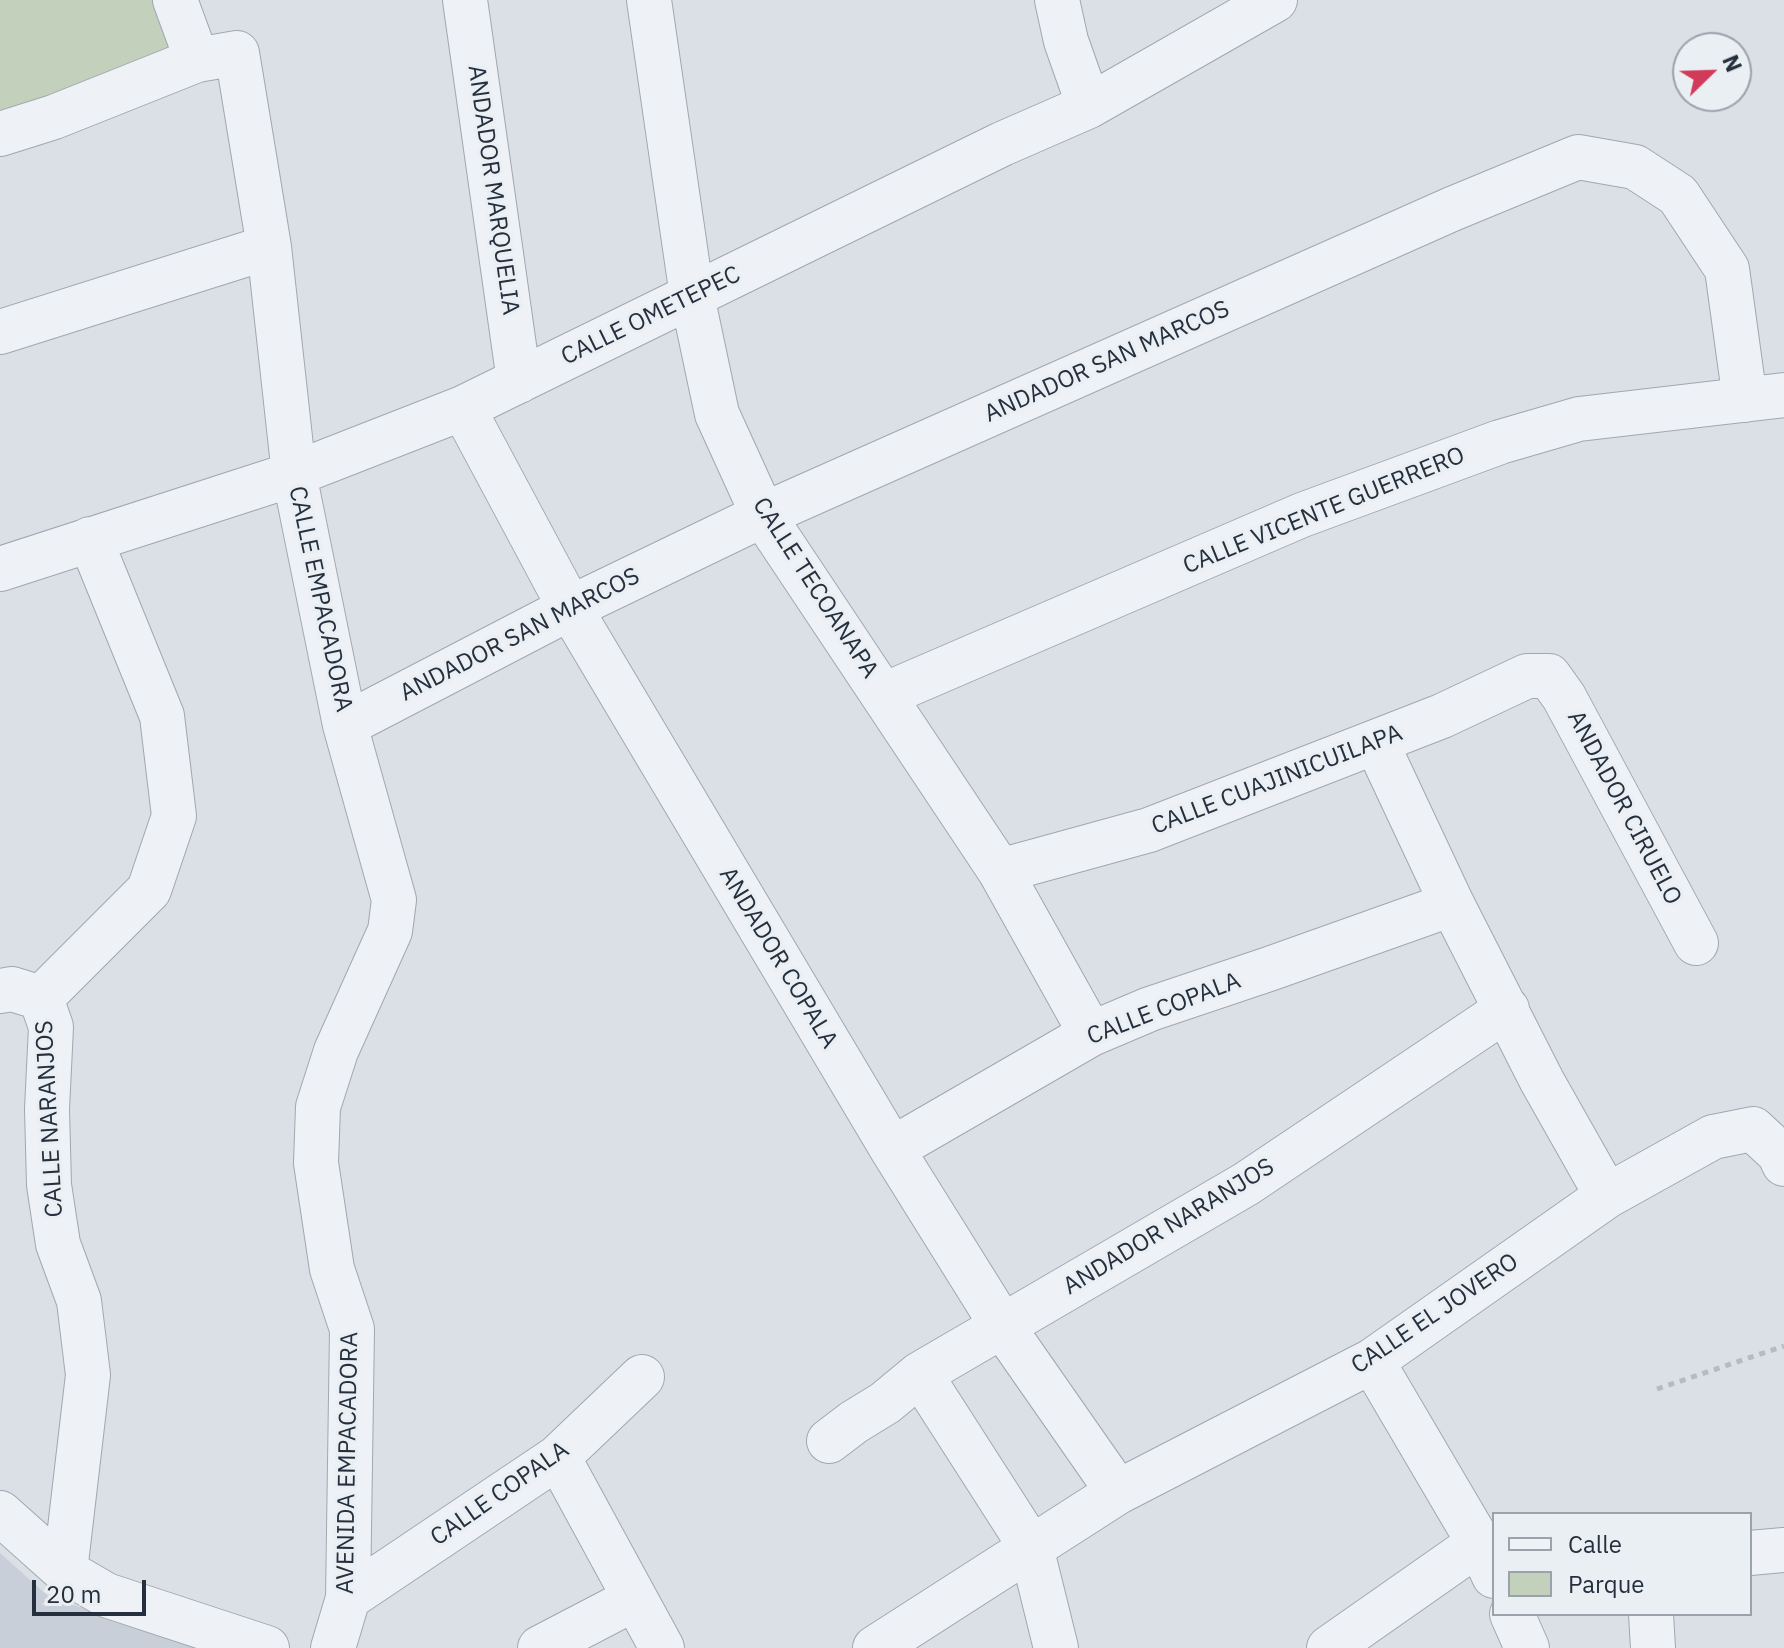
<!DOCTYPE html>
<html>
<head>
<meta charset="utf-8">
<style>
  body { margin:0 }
  #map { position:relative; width:1784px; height:1648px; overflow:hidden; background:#dbe0e6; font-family:"IBM Plex Sans",sans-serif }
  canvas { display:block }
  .legend { position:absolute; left:1492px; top:1512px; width:260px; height:104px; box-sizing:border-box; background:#eaeff4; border:2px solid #9ba2ab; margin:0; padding:10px 14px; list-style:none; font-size:24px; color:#252f3d }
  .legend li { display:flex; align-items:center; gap:16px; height:40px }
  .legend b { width:40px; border:2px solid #9ba2ab }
  .north { position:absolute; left:1672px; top:32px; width:80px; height:80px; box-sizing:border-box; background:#eaeff4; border:2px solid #9ba2ab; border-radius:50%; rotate:67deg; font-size:22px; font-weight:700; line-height:32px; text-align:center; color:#252f3d }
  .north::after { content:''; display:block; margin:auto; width:28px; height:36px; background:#d23a59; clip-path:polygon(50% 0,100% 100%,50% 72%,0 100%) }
  .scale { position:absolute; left:32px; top:1580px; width:114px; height:36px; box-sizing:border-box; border:4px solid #252f3d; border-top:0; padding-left:10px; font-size:24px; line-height:28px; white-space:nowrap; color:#252f3d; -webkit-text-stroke:6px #eaeff4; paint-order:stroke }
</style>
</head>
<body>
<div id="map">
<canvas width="1784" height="1648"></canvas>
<ul class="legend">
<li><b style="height:10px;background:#eef1f5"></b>Calle</li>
<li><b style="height:22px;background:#c2d0bc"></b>Parque</li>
</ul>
<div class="north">N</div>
<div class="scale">20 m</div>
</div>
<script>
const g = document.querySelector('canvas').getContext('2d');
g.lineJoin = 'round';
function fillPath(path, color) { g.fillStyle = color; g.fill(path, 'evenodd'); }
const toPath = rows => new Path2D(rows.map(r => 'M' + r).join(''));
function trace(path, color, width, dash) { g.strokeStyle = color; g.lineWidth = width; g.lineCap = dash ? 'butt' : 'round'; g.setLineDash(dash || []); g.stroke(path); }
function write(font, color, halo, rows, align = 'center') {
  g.font = font + ' "IBM Plex Sans",sans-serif'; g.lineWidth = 6; g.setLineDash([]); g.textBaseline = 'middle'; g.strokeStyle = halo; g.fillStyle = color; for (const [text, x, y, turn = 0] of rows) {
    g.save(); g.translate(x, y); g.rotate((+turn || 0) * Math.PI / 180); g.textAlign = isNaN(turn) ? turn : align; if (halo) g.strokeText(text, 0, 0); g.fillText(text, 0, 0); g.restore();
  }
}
fillPath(toPath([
  [0,1553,49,1597,205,1648,0,1648]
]), '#c9cfd8');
fillPath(toPath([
  [0,0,155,0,174,53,0,115]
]), '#c2d0bc');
const minor = toPath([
  [175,0,197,60],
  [465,0,519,381],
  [649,0,692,296,717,414,763,515,1000,871,1091,1034],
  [1057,0,1066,41,1089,106],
  [0,134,54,117,197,60,237,53,269,247,294,474,345,725,394,900,390,931,336,1051,318,1107,316,1163,332,1269,352,1329,348,1598,333,1648],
  [0,332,269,247],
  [463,408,570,608,892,1149,1003,1327,1118,1492],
  [0,569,294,474,463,408,1002,144,1089,106,1275,0],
  [884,695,1302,515,1500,442,1579,419,1784,395],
  [345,725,570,608,763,515,1452,209,1578,157,1635,167,1678,195,1727,269,1745,400],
  [1376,742,1452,904,1542,1081,1607,1196],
  [1000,871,1149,830,1442,716,1527,676,1549,676,1564,697,1696,943],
  [0,991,12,989,41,998],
  [41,998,51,1027,47,1109,49,1185,58,1244,79,1301,88,1375,65,1571],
  [41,998,149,890,174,816,162,716,90,539],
  [892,1149,1091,1034,1150,1009,1269,969,1452,904],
  [1372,1361,1479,1543,1494,1576],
  [920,1374,1031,1547,1056,1648],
  [829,1441,854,1422,885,1403,920,1374,1246,1184,1507,1009],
  [558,1457,662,1648],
  [0,1513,65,1571,106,1595,267,1648],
  [1750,1553,1784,1550],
  [348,1598,558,1457,642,1377],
  [1512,1614,1527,1648],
  [1651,1614,1653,1648],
  [540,1648,634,1599],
  [875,1648,1118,1492,1372,1361,1607,1196,1713,1137,1753,1129,1779,1153,1784,1164],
  [1329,1648,1479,1543]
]);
trace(minor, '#a1a7b0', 46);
trace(toPath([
  [1657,1389,1784,1346]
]), '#b6bbc1', 5, [6, 6]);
trace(minor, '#eef1f5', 44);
write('24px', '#252f3d', '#eaeff4', [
  ["ANDADOR MARQUELIA",493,190,82],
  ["CALLE OMETEPEC",651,316,-26],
  ["ANDADOR SAN MARCOS",1107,362,-24],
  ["CALLE VICENTE GUERRERO",1324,511,-22],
  ["CALLE TECOANAPA",815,588,57],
  ["CALLE EMPACADORA",320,599,78],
  ["ANDADOR SAN MARCOS",520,635,-27],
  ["CALLE CUAJINICUILAPA",1277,780,-21],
  ["ANDADOR CIRUELO",1624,808,62],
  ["ANDADOR COPALA",778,958,59],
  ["CALLE COPALA",1164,1009,-21],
  ["CALLE NARANJOS",50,1119,-93],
  ["ANDADOR NARANJOS",1169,1227,-31],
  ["CALLE EL JOVERO",1435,1314,-34],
  ["AVENIDA EMPACADORA",348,1463,-89],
  ["CALLE COPALA",500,1494,-35]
]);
</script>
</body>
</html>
